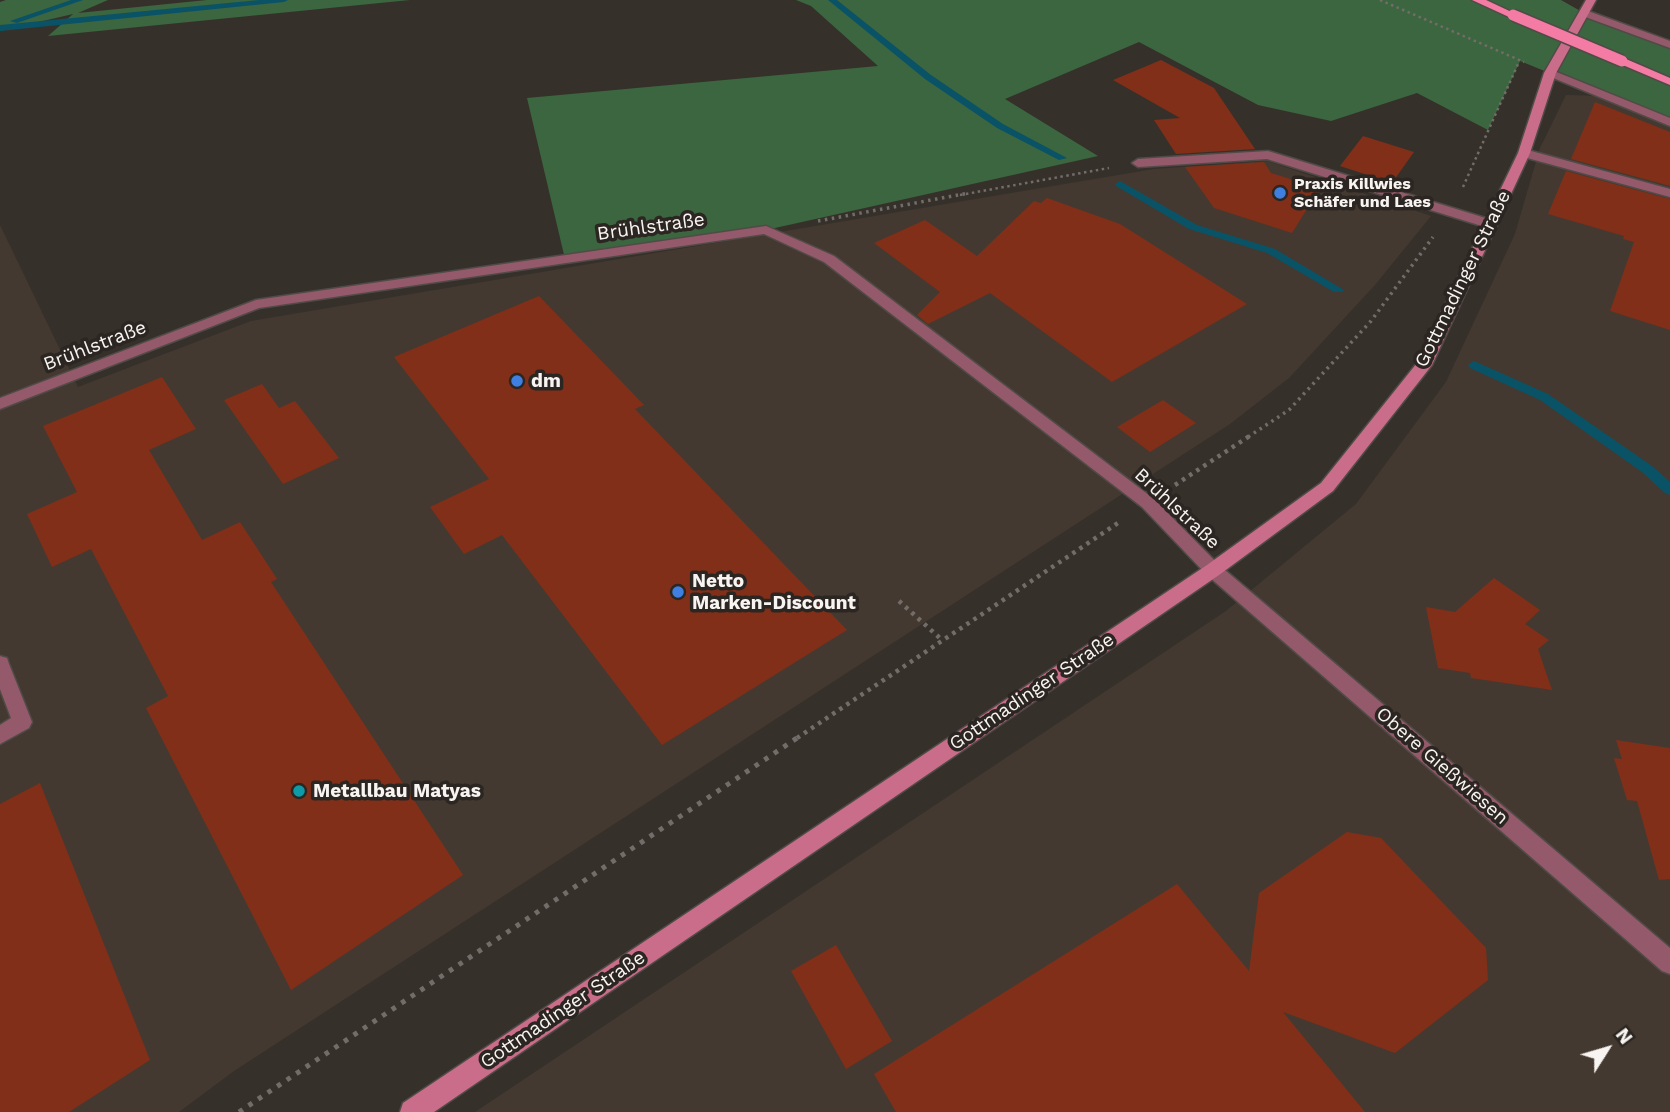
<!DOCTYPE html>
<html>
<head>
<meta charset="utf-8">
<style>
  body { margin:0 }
  #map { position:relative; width:1670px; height:1112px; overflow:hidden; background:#36302b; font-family:"Work Sans",sans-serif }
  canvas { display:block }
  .north { position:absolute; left:1572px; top:1014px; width:70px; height:70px; -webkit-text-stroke:5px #2c2622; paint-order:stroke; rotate:53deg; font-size:19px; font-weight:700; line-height:28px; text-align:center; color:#f8f4f1 }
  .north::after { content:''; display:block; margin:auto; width:24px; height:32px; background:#f8f4f1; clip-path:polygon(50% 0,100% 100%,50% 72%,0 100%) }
</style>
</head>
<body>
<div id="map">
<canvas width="1670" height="1112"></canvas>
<div class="north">N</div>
</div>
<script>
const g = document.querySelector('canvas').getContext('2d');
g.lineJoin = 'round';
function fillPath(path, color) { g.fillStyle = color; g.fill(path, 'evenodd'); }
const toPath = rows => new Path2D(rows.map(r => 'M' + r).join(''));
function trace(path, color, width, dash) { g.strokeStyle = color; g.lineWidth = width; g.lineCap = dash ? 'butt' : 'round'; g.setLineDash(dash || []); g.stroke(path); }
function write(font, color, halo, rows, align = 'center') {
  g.font = font + ' "Work Sans",sans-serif'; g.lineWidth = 7; g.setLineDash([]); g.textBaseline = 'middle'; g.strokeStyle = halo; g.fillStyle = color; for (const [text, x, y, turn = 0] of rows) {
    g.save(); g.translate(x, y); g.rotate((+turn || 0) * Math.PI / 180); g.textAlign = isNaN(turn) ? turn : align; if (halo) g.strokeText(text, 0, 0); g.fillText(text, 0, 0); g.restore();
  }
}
fillPath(toPath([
  [1566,95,1601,96,1670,124,1670,1112,475,1112,1226,611,1356,504,1446,382,1515,234,1540,148],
  [1267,161,1431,216,1375,285,1289,378,1230,424,234,1071,179,1112,0,1112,0,225,78,387,251,321,1154,169]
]), '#443930');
fillPath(toPath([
  [6,0,108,0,78,13,207,0,410,0,48,36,73,14,0,31,0,2],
  [796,0,1561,0,1584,13,1670,45,1670,122,1520,61,1488,130,1417,93,1331,121,1258,105,1139,42,1005,99,1098,156,766,230,565,259,527,98,878,66,811,6]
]), '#3c663f');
fillPath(toPath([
  [71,0,83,0,17,23,10,21,71,0],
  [259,0,288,0,284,2,0,31,0,25,259,0],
  [828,0,837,0,931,75,1003,124,1067,158,1059,160,997,128,925,79,828,0],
  [1120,181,1197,225,1275,249,1344,290,1342,292,1334,292,1267,253,1189,229,1116,186,1115,184,1120,181],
  [1474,361,1548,394,1652,466,1670,482,1670,495,1665,493,1642,472,1540,400,1470,368,1468,365,1474,361]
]), '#0a5366');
fillPath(toPath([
  [1161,60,1214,88,1255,149,1176,154,1154,120,1180,118,1113,80],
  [1595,102,1670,132,1670,186,1571,159],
  [1363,136,1414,152,1392,183,1340,166],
  [1264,162,1271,173,1320,188,1292,233,1214,208,1185,167],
  [1566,171,1670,199,1670,330,1610,311,1634,242,1623,239,1624,236,1548,214],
  [1047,198,1120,224,1247,304,1112,382,990,293,928,324,917,315,940,292,874,243,925,220,977,256,1034,201,1041,203],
  [539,296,644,405,635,409,847,630,662,745,502,535,464,554,430,507,489,479,394,357],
  [162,377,196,429,149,450,202,540,240,522,277,579,271,582,463,875,291,990,146,708,168,696,91,549,52,567,27,514,77,492,43,426],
  [262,384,279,408,295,401,339,458,283,484,224,400],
  [1163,400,1196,423,1150,452,1117,427],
  [1494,578,1540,610,1525,624,1549,640,1538,649,1552,690,1471,678,1470,673,1438,668,1426,607,1455,612],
  [1616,740,1670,748,1670,879,1659,880,1637,801,1627,800,1614,758,1622,759],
  [40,783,150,1060,69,1112,0,1112,0,804],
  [1347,832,1381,838,1486,948,1488,980,1395,1053,1283,1012,1365,1112,896,1112,874,1074,1177,884,1249,971,1259,893],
  [836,945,892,1041,846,1069,791,971]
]), '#812f18');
const lane = toPath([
  [1546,71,1554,71,1670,118,1670,126,1546,75,1546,71]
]);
const street = toPath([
  [1580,11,1588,11,1670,41,1670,48,1580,15,1580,11],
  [1524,149,1670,189,1670,197,1520,156,1518,153,1524,149],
  [1268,151,1495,221,1497,224,1490,228,1485,227,1267,159,1138,167,1132,163,1138,159,1268,151],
  [766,226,834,256,1154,499,1219,565,1670,948,1670,974,1662,971,1207,575,1142,507,824,262,764,234,259,308,0,409,0,398,256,300,766,226],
  [0,656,7,658,9,664,32,722,29,728,0,744,0,725,11,718,0,689,0,656]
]);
const secondary = toPath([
  [1586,0,1596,0,1556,73,1530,153,1432,365,1333,491,1219,575,434,1112,400,1112,403,1103,1207,565,1321,483,1417,363,1518,153,1544,73,1586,0]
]);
const primary = toPath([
  [1472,0,1486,0,1518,15,1509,17,1472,0],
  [1618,59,1626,59,1670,78,1670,85,1618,63,1618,59]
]);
trace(lane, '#514b47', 3);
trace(street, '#514b47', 3);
trace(secondary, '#514b47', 3);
trace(primary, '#514b47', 3);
trace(toPath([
  [1380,0,1524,62],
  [1463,187,1518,64],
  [960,195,1109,168]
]), '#736d69', 2.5, [2.5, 3.5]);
trace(toPath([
  [818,221,969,193],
  [1248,437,1289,410,1371,321,1433,237]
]), '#736d69', 3.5, [2.5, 4.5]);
trace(toPath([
  [1175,485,1251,435],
  [899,601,942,640],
  [797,738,1121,521]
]), '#736d69', 4.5, [3.5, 5]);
trace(toPath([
  [239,1112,800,736]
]), '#736d69', 5, [4.5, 7]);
fillPath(lane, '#94596b');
fillPath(street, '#94596b');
fillPath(secondary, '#ca6d8a');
fillPath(primary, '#f47ba3');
const primaryBridge = toPath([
  [1513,15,1622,61]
]);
trace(primaryBridge, '#514b47', 14, []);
trace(primaryBridge, '#f47ba3', 11);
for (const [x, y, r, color] of [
  [1280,193,7,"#3f7fe0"],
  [517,381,7,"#3f7fe0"],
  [678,592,7,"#3f7fe0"],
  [299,791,7,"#0f9aa8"]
]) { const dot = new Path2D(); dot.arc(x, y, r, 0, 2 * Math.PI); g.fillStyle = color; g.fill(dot); trace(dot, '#2c2622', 2.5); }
write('bold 16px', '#f8f4f1', '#2c2622', [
  ["Praxis Killwies",1294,184],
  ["Schäfer und Laes",1294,202]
], 'left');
write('19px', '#f8f4f1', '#2c2622', [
  ["Brühlstraße",651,227,-8],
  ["Gottmadinger Straße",1463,279,-64],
  ["Brühlstraße",95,346,-21],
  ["Brühlstraße",1177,509,43],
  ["Gottmadinger Straße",1032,692,-34],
  ["Obere Gießwiesen",1442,766,41],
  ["Gottmadinger Straße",563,1010,-34]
]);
write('bold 19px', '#f8f4f1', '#2c2622', [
  ["dm",531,381],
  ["Netto",692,581],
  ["Marken-Discount",692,603],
  ["Metallbau Matyas",313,791]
], 'left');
</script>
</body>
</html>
